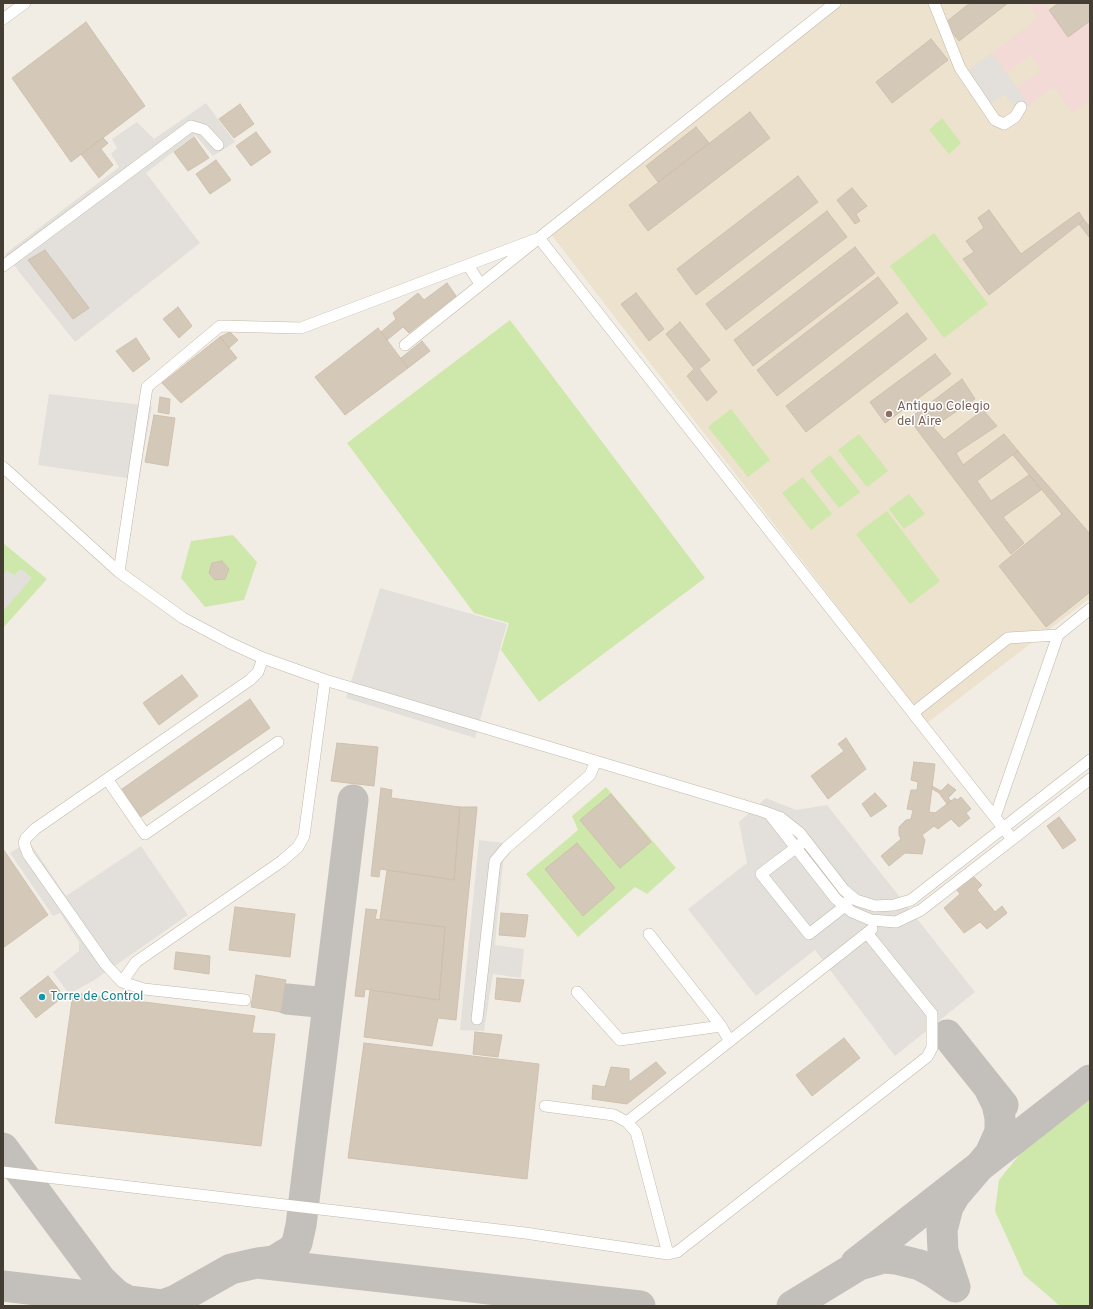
<!DOCTYPE html>
<html>
<head>
<meta charset="utf-8">
<style>
  body { margin:0 }
  #map { position:relative; width:1093px; height:1309px; overflow:hidden; background:#f2ede4; font-family:Overpass,sans-serif }
  canvas { display:block }
  .frame { position:absolute; inset:0; border:4px solid #443d34; pointer-events:none }
</style>
</head>
<body>
<div id="map">
<canvas width="1093" height="1309"></canvas>
<div class="frame"></div>
</div>
<script>
const g = document.querySelector('canvas').getContext('2d');
g.lineJoin = 'round';
function fillPath(path, color) { g.fillStyle = color; g.fill(path, 'evenodd'); }
const toPath = rows => new Path2D(rows.map(r => 'M' + r).join(''));
function trace(path, color, width, dash) { g.strokeStyle = color; g.lineWidth = width; g.lineCap = dash ? 'butt' : 'round'; g.setLineDash(dash || []); g.stroke(path); }
function write(font, color, halo, rows, align = 'center') {
  g.font = font + ' Overpass,sans-serif'; g.lineWidth = 3; g.setLineDash([]); g.textBaseline = 'middle'; g.strokeStyle = halo; g.fillStyle = color; for (const [text, x, y, turn = 0] of rows) {
    g.save(); g.translate(x, y); g.rotate((+turn || 0) * Math.PI / 180); g.textAlign = isNaN(turn) ? turn : align; if (halo) g.strokeText(text, 0, 0); g.fillText(text, 0, 0); g.restore();
  }
}
fillPath(toPath([
  [840,3,1090,3,1090,598,927,723,547,229]
]), '#ece2cd');
fillPath(toPath([
  [1036,3,1044,3,1068,36,1090,21,1090,100,1073,113,1054,87,1029,105,1017,88,1042,70,1031,55,1006,73,992,53,990,54,1038,19,1030,8]
]), '#f3dad6');
fillPath(toPath([
  [942,118,961,143,949,154,929,130],
  [934,233,988,304,944,338,890,266],
  [510,320,705,578,539,702,501,650,509,623,474,613,347,443],
  [731,409,770,460,748,477,708,427],
  [859,434,888,471,867,487,838,450],
  [830,455,860,492,839,508,810,471],
  [803,477,832,514,811,530,782,493],
  [909,494,925,514,904,529,889,509],
  [887,511,940,581,910,604,856,534],
  [233,535,257,562,244,600,205,607,181,578,191,541],
  [3,543,47,579,3,628],
  [606,787,676,868,647,894,635,887,578,937,526,874,578,830,572,816],
  [1090,1097,1090,1306,1060,1306,1024,1275,995,1211,999,1180,1024,1149]
]), '#cee8ab');
fillPath(toPath([
  [992,53,1029,105,1019,113,1005,94,991,104,968,70],
  [206,103,235,142,213,156,195,135,146,173,200,243,75,342,5,254,119,167,111,154,117,148,112,139,137,122,154,139],
  [49,394,152,406,139,480,38,465],
  [21,569,32,578,3,611,3,575,7,570,14,575],
  [380,588,507,624,475,738,346,698],
  [766,798,796,810,827,805,975,992,895,1056,815,950,756,996,688,909,747,863,739,822],
  [479,840,505,843,495,945,524,949,521,978,493,974,484,1031,460,1030],
  [29,841,66,896,141,846,188,915,93,981,69,994,53,972,79,951,79,942,60,913,53,916,10,853]
]), '#e3e0dc');
trace(toPath([
  [287,999,328,1003],
  [947,1035,1003,1105],
  [3,1148,101,1280,117,1295,132,1303],
  [258,1263,274,1261,292,1250,297,1243,301,1225,353,800],
  [856,1263,1090,1080],
  [3,1286,162,1305,176,1300,231,1269,257,1263,640,1306],
  [792,1306,859,1265,883,1258,896,1259,920,1265,933,1272,955,1287,943,1251,942,1230,948,1207,955,1195,990,1154,1000,1132,1000,1118,997,1104,989,1088]
]), '#c3c0bc', 31);
const building = toPath([
  [970,3,1008,3,959,41,945,23,970,3],
  [1059,3,1090,3,1090,21,1068,37,1049,10,1059,3],
  [86,22,145,106,71,162,12,78,86,22],
  [931,39,948,60,892,103,876,82,931,39],
  [240,104,254,124,234,138,219,119,240,104],
  [750,112,770,138,648,231,629,205,750,112],
  [696,127,709,143,658,182,646,166,696,127],
  [256,132,271,152,251,166,236,146,256,132],
  [194,137,209,158,188,171,174,152,194,137],
  [103,138,108,143,101,149,113,165,99,178,81,154,103,138],
  [216,160,231,180,210,194,196,174,216,160],
  [798,176,818,202,696,295,677,269,798,176],
  [852,188,867,206,856,214,860,221,855,224,837,200,852,188],
  [989,210,1021,254,1079,212,1084,220,989,295,963,259,974,252,966,241,984,228,978,218,989,210],
  [827,211,847,237,726,330,706,304,827,211],
  [1084,220,1090,227,1090,238,1079,224,1084,220],
  [855,247,875,273,753,366,734,340,855,247],
  [45,250,89,308,73,319,28,260,45,250],
  [878,277,898,303,777,396,757,370,878,277],
  [447,283,456,296,409,333,403,327,387,340,381,332,396,319,393,313,418,293,424,300,447,283],
  [636,293,664,329,649,341,621,304,636,293],
  [178,307,192,326,179,338,163,319,178,307],
  [907,313,927,339,806,432,786,406,907,313],
  [680,322,710,360,699,369,717,392,707,401,687,376,694,369,666,334,680,322],
  [378,328,408,368,345,415,315,377,378,328],
  [230,332,238,340,229,348,220,337,230,332],
  [220,337,237,358,181,403,162,383,220,337],
  [136,338,150,359,133,372,116,351,136,338],
  [422,341,430,351,408,368,401,358,422,341],
  [935,354,951,374,885,423,870,402,935,354],
  [962,379,975,399,933,427,944,440,983,410,997,426,956,453,963,465,1004,434,1018,451,977,481,991,501,1029,475,1041,490,1003,517,1024,543,1011,554,909,419,962,379],
  [160,397,170,399,169,414,158,412,160,397],
  [154,415,175,418,168,466,145,462,154,415],
  [1018,451,1090,534,1090,592,1046,627,999,566,1062,514,1013,455,1018,451],
  [222,561,229,569,225,579,215,580,209,573,212,563,222,561],
  [182,675,198,696,159,725,143,703,182,675],
  [250,699,270,728,141,817,122,789,250,699],
  [846,738,866,769,828,799,811,776,844,751,838,744,846,738],
  [337,743,378,747,374,786,331,781,337,743],
  [914,762,935,764,929,812,935,813,955,798,957,800,961,797,971,809,966,813,970,818,959,827,951,819,938,829,934,826,922,835,925,840,922,854,905,853,889,866,881,856,901,839,899,835,899,827,906,820,911,819,913,810,907,809,911,790,917,790,918,782,911,780,914,762],
  [948,784,956,790,948,798,951,801,947,804,939,793,932,789,932,786,941,791,948,784],
  [381,788,392,790,391,798,460,807,454,880,380,869,379,877,371,876,381,788],
  [875,793,887,806,871,817,862,804,875,793],
  [611,794,651,842,620,868,580,820,611,794],
  [460,807,477,807,456,1020,438,1018,432,1046,364,1037,370,990,439,1000,445,927,380,919,387,870,454,880,460,807],
  [1059,817,1076,840,1063,849,1047,826,1059,817],
  [577,843,615,888,583,916,545,869,577,843],
  [3,849,48,915,3,948,3,849],
  [973,876,982,885,977,890,995,912,1002,906,1007,913,987,929,980,922,964,933,944,908,960,894,956,889,973,876],
  [235,907,295,914,290,957,229,950,235,907],
  [366,909,377,910,375,919,445,927,439,1000,365,989,364,997,355,996,366,909],
  [501,913,528,915,525,937,499,935,501,913],
  [176,952,210,956,209,974,174,969,176,952],
  [256,975,286,980,281,1012,251,1007,256,975],
  [48,976,64,996,36,1018,20,998,48,976],
  [497,978,524,980,520,1002,495,999,497,978],
  [73,993,255,1016,252,1033,275,1034,261,1146,55,1123,73,993],
  [475,1032,502,1035,498,1057,473,1054,475,1032],
  [844,1038,860,1058,812,1096,796,1075,844,1038],
  [364,1043,539,1064,527,1179,348,1158,364,1043],
  [656,1062,666,1073,627,1104,592,1099,593,1085,605,1087,611,1067,629,1069,629,1082,656,1062]
]);
fillPath(building, '#d4c9b9');
trace(building, '#cfc0ac', 1);
const minor = toPath([
  [934,3,960,68,995,120,1004,124,1015,117,1021,107],
  [3,19,25,3],
  [468,265,480,284],
  [3,266,191,126,204,130,218,145],
  [405,345,539,238,1012,839],
  [3,467,119,572,183,618,230,643,263,658,325,680,762,811,781,818,800,833,844,890,856,900,875,906,894,905,911,900,1090,760],
  [119,572,147,387,220,326,301,328,539,238,835,3],
  [913,713,1008,638,1058,635],
  [107,779,145,834,278,742],
  [771,816,836,899,852,912,871,920,896,922,921,910,1090,779],
  [995,817,1058,635,1090,609],
  [802,843,761,874,809,934,845,906,848,901],
  [649,934,721,1026,729,1040],
  [122,982,106,965,28,854,24,843,26,838,35,829,250,680,258,672,263,658],
  [577,992,620,1040,721,1026],
  [245,1000,144,989,122,982,136,962,282,861,298,847,304,836,325,680],
  [477,1019,495,861,506,848,590,775,596,761],
  [545,1106,614,1115,627,1122,636,1132,668,1254],
  [627,1122,872,929],
  [3,1172,525,1233,668,1254,677,1252,927,1057,932,1048,932,1014,867,933]
]);
trace(minor, '#c1b8a9', 12);
trace(minor, '#fff', 11);
for (const [x, y, r, color] of [
  [889,414,4,"#8d6e63"],
  [42,997,4,"#0f9aa8"]
]) { const dot = new Path2D(); dot.arc(x, y, r, 0, 2 * Math.PI); g.fillStyle = color; g.fill(dot); trace(dot, '#fff', 1.5); }
write('13px', '#785e54', '#fff', [
  ["Antiguo Colegio",897,407],
  ["del Aire",897,422]
], 'left');
write('13px', '#0d838f', '#fff', [
  ["Torre de Control",50,997]
], 'left');
</script>
</body>
</html>
